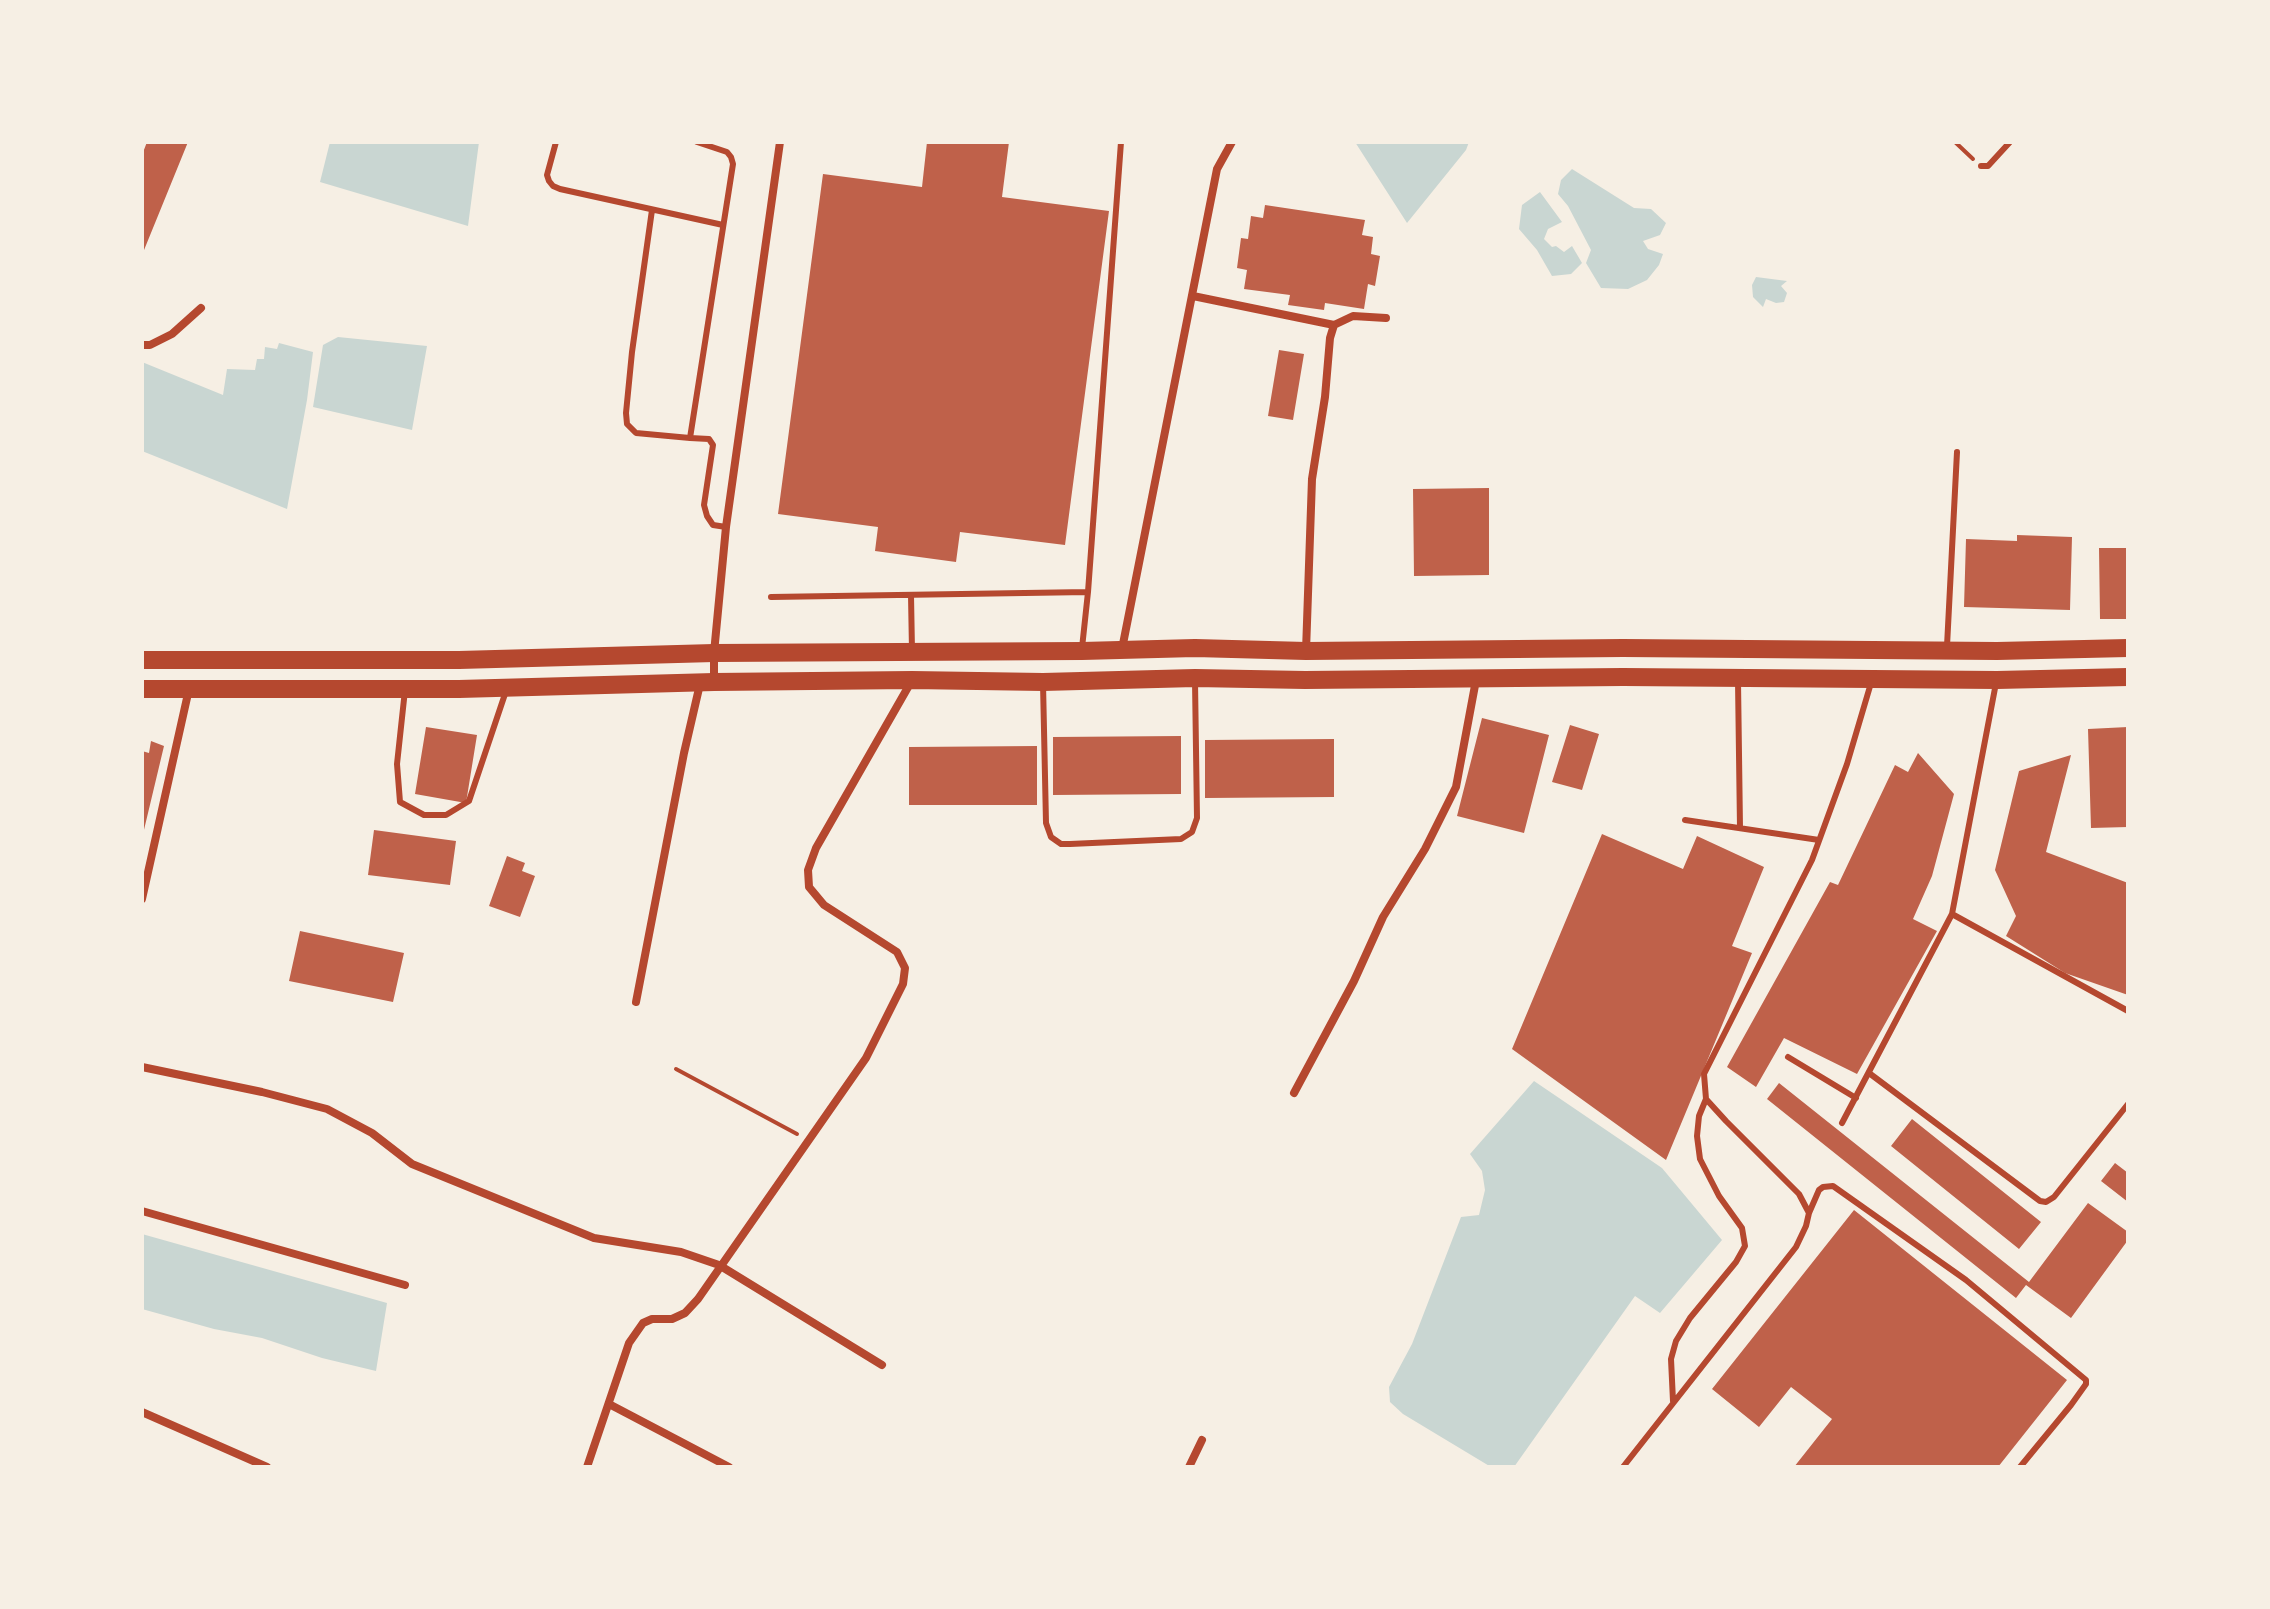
<!DOCTYPE html>
<html>
<head>
<meta charset="utf-8">
<style>
  body { margin:0 }
  #map { position:relative; width:2270px; height:1609px; overflow:hidden; background:#f6efe4; font-family:Commissioner,sans-serif }
  canvas { display:block }
  .frame { position:absolute; inset:0; border:144px solid #f6efe4; pointer-events:none }
</style>
</head>
<body>
<div id="map">
<canvas width="2270" height="1609"></canvas>
<div class="frame"></div>
</div>
<script>
const g = document.querySelector('canvas').getContext('2d');
g.lineJoin = 'round';
function fillPath(path, color) { g.fillStyle = color; g.fill(path, 'evenodd'); }
const toPath = rows => new Path2D(rows.map(r => 'M' + r).join(''));
function trace(path, color, width, dash) { g.strokeStyle = color; g.lineWidth = width; g.lineCap = dash ? 'butt' : 'round'; g.setLineDash(dash || []); g.stroke(path); }
fillPath(toPath([
  [330,142,479,142,468,226,320,182],
  [1355,142,1469,142,1466,150,1407,223],
  [1572,169,1634,208,1651,209,1666,223,1660,235,1643,241,1648,249,1663,254,1659,265,1647,280,1628,289,1601,288,1586,263,1591,250,1568,206,1558,194,1561,180],
  [1540,192,1562,222,1548,229,1544,239,1552,247,1556,246,1564,252,1572,246,1582,263,1571,274,1552,276,1537,250,1519,229,1522,205],
  [1756,277,1787,281,1781,286,1787,293,1784,302,1776,303,1766,299,1763,307,1753,297,1752,285],
  [338,337,427,346,412,430,313,407,323,345],
  [279,343,313,352,307,400,287,509,142,451,142,362,223,395,227,369,255,370,257,359,264,359,265,347,277,349],
  [1534,1081,1662,1168,1722,1240,1660,1313,1635,1296,1514,1467,1491,1467,1403,1414,1390,1402,1389,1387,1412,1344,1461,1217,1479,1215,1485,1190,1482,1171,1470,1154],
  [142,1234,387,1303,376,1371,322,1358,262,1338,214,1329,142,1309]
]), '#c9d6d2');
fillPath(toPath([
  [147,142,188,142,142,255,142,155],
  [927,142,1009,142,1002,197,1109,211,1065,545,960,532,956,562,875,551,878,527,778,514,823,174,922,187],
  [1265,205,1365,220,1362,235,1373,237,1371,254,1380,256,1375,286,1368,284,1364,309,1325,303,1324,310,1288,305,1290,295,1244,289,1247,270,1237,268,1241,238,1248,239,1251,216,1263,218],
  [1279,350,1304,354,1293,420,1268,416],
  [1489,488,1489,575,1414,576,1413,489],
  [2017,535,2072,537,2070,610,1964,607,1966,539,2017,541],
  [2099,548,2128,548,2128,619,2100,619],
  [1482,718,1549,735,1524,833,1457,816],
  [1570,725,1599,734,1582,790,1552,782],
  [426,727,477,735,466,803,415,794],
  [2128,727,2128,827,2091,828,2088,729],
  [1181,736,1181,794,1053,795,1053,737],
  [1334,739,1334,797,1205,798,1205,740],
  [151,741,164,746,143,834,142,751,149,753],
  [1037,746,1037,805,909,805,909,747],
  [1918,753,1954,794,1932,876,1913,919,1937,931,1857,1074,1784,1038,1756,1087,1727,1067,1830,882,1838,885,1895,765,1908,772],
  [2071,755,2046,852,2128,883,2128,995,2065,973,2006,936,2016,916,1995,870,2019,771],
  [374,830,456,841,450,885,368,875],
  [1602,834,1683,869,1697,836,1764,867,1732,946,1752,953,1666,1160,1512,1049],
  [507,856,525,863,522,871,535,876,520,917,489,906],
  [300,931,404,953,393,1002,289,981],
  [1779,1083,2029,1282,2088,1203,2128,1232,2128,1240,2071,1318,2026,1285,2016,1298,1767,1099],
  [1912,1119,2041,1222,2019,1249,1891,1146],
  [2115,1163,2128,1173,2128,1202,2101,1181],
  [1854,1210,2067,1380,1998,1467,1794,1467,1832,1419,1791,1387,1759,1427,1712,1389]
]), '#bf614a');
trace(toPath([
  [1955,142,1973,159],
  [676,1069,797,1134]
]), '#b5482f', 4);
trace(toPath([
  [556,142,547,175,549,181,553,186,560,189,723,225],
  [697,142,727,152,731,157,733,164,690,438,709,439,713,445,704,505,707,516,713,525,726,527],
  [1981,166,1988,166,2010,142],
  [652,210,632,352,626,413,627,424,636,433,690,438],
  [911,595,912,651],
  [771,597,1088,592],
  [1947,646,1957,452],
  [1082,648,1088,592,1121,142],
  [1738,681,1740,828],
  [1043,683,1046,823,1051,837,1061,844,1070,844,1181,839,1192,832,1197,818,1195,681],
  [405,690,397,764,400,802,424,815,446,815,469,801,506,691],
  [1685,820,1819,840],
  [1952,914,2128,1011],
  [1788,1057,1856,1098],
  [1869,1073,2040,1201,2046,1202,2054,1197,2128,1104],
  [1842,1123,1952,914,1996,683],
  [1809,1213,1819,1190,1823,1187,1833,1186,1966,1280,2086,1380,2086,1384,2071,1405,2020,1467],
  [1673,1401,1671,1359,1676,1341,1690,1318,1736,1262,1745,1246,1742,1228,1719,1196,1700,1159,1697,1136,1699,1116,1706,1099],
  [1623,1467,1796,1247,1806,1226,1809,1213,1799,1194,1726,1121,1706,1099,1704,1074,1812,860,1847,764,1871,683]
]), '#b5482f', 6);
trace(toPath([
  [1193,296,1334,325],
  [142,345,150,345,172,334,201,308],
  [1122,649,1217,169,1232,142],
  [1306,651,1312,479,1325,397,1330,338,1334,325,1353,316,1386,318],
  [714,681,714,653,726,527,780,142],
  [142,899,189,689],
  [636,1002,684,753,700,684],
  [142,1067,262,1092,327,1109,372,1133,412,1164,594,1238,681,1252,719,1265,882,1365],
  [1294,1093,1354,981,1383,917,1425,849,1456,787,1476,680],
  [142,1211,405,1285],
  [609,1404,729,1467],
  [142,1412,267,1467],
  [587,1467,629,1343,643,1323,652,1319,672,1319,685,1313,698,1299,866,1058,903,984,905,968,897,952,824,905,809,887,808,870,816,848,911,682],
  [1189,1467,1202,1440]
]), '#b5482f', 8);
trace(toPath([
  [142,660,459,660,714,653,1082,651,1195,648,1306,651,1623,648,1997,651,2128,648],
  [142,689,459,689,714,682,912,680,1043,682,1195,678,1305,680,1623,677,1997,680,2128,677]
]), '#b5482f', 18);
</script>
</body>
</html>
